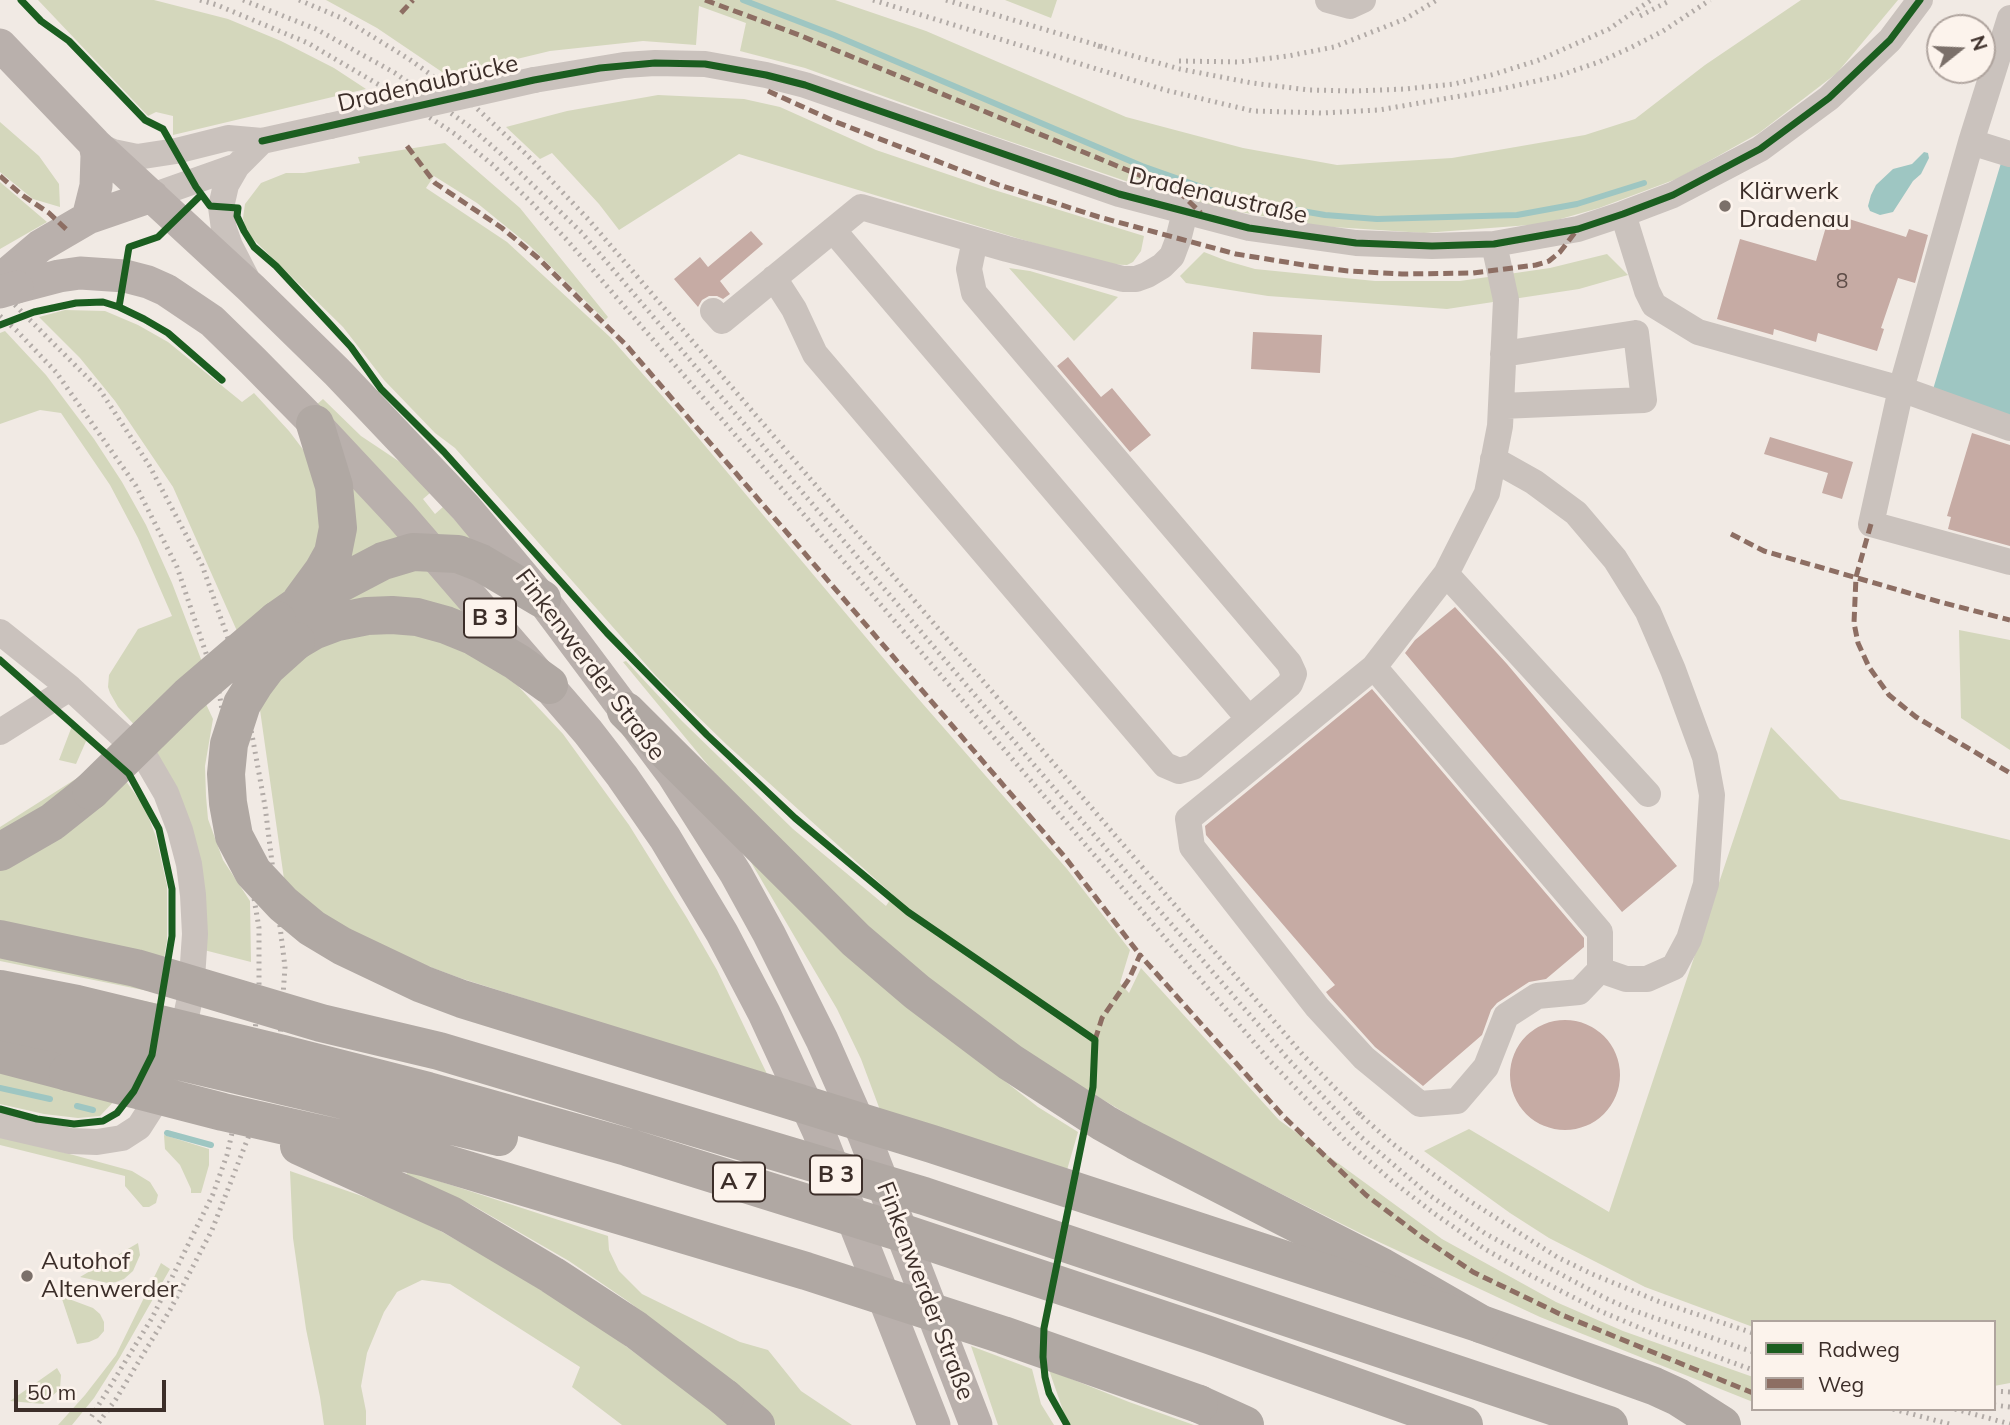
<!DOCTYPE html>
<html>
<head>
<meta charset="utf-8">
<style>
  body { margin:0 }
  #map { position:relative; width:2010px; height:1425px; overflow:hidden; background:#f1eae4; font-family:Mulish,sans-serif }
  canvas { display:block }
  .legend { position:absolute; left:1751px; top:1320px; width:245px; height:91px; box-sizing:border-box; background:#fcf3ec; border:2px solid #afa49e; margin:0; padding:9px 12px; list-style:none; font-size:21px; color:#3c2e29 }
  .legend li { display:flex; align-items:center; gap:14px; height:35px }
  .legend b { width:35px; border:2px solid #afa49e }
  .north { position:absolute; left:1926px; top:14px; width:70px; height:70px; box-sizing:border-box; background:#fcf3ec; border:2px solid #afa49e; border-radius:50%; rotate:72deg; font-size:19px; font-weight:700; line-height:28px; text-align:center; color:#3c2e29 }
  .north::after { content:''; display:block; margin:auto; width:24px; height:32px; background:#7b706a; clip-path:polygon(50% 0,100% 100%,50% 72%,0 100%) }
  .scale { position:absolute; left:14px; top:1380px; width:152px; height:32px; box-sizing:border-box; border:4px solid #3c2e29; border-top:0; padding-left:9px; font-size:21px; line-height:24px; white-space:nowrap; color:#3c2e29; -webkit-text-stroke:5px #fcf3ec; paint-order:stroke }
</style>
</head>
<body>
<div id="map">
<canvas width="2010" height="1425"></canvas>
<ul class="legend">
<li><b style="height:9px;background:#1b5e20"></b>Radweg</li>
<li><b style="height:9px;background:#8d6e63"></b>Weg</li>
</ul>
<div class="north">N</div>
<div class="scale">50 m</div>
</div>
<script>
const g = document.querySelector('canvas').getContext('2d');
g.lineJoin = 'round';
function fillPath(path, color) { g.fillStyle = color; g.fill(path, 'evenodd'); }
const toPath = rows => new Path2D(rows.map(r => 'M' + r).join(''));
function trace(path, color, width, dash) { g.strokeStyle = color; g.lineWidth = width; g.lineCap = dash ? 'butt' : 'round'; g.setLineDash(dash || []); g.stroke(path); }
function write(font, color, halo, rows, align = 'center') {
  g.font = font + ' Mulish,sans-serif'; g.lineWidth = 6; g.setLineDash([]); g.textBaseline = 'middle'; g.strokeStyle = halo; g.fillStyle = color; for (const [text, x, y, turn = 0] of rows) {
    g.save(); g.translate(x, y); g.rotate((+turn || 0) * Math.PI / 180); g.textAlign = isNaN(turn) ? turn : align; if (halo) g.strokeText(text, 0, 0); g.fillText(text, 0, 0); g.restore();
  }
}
fillPath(toPath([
  [38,0,154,0,228,19,281,41,334,68,366,89,173,135,173,116,156,112,148,116],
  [326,0,835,0,926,31,1126,117,1243,148,1337,165,1452,158,1585,135,1635,119,1705,65,1801,0,1898,0,1837,73,1759,133,1679,178,1599,208,1543,224,1424,233,1318,226,1190,203,991,135,805,68,740,51,746,23,699,6,696,45,643,41,550,51,467,71,445,74,377,28],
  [1005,0,1057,0,1051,18],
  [658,95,744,99,780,107,876,150,991,189,1144,236,1141,251,1133,262,1127,265,1103,264,739,154,619,230,599,204,552,153,540,159,506,127,567,111],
  [0,122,39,156,59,184,60,207,33,199,0,172],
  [445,143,520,208,608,317,605,320,530,246,477,203,434,176,426,188,507,242,610,337,680,416,895,672,1067,869,1130,950,1120,983,1129,993,1141,968,1279,1120,1442,1239,1556,1302,1623,1331,1753,1377,1753,1402,1540,1317,1364,1235,1155,1131,997,1036,870,935,712,770,623,662,626,661,682,721,793,829,886,906,893,895,727,745,656,676,455,448,435,433,384,380,343,327,254,240,246,230,243,218,245,204,261,183,286,173,304,173,360,163,358,157],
  [0,182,47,222,0,249],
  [1204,252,1227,261,1255,269,1375,281,1460,281,1550,268,1607,254,1628,275,1579,289,1447,309,1268,296,1186,283,1180,276],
  [1009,268,1030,271,1118,297,1074,341],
  [65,310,105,311,138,325,168,342,242,402,254,393,289,431,308,456,320,486,324,531,296,587,237,631,173,487,115,401,80,358,39,317],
  [5,331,46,375,94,439,122,482,146,525,172,583,204,667,139,730,118,707,110,693,108,687,109,675,138,629,172,616,138,538,110,485,61,413,40,410,0,424,0,333],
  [323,399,361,436,403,464,430,493,423,499,435,514,443,507,475,542,434,536,315,406],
  [346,477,400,538,339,568],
  [426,565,484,630,321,608,372,577],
  [376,628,433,635,477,656,518,686,563,734,629,825,687,918,717,970,768,1076,460,978,354,939,286,893,259,703,288,668,336,635],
  [1959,630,2010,640,2010,750,1961,718],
  [206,704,213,719,205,766,206,796,208,819,223,860,250,901,251,962,200,949,156,753],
  [72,726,87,739,76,764,59,760],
  [1771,727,1840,799,2010,840,2010,1383,1994,1386,1994,1322,1753,1322,1753,1327,1645,1287,1549,1238,1510,1213,1424,1151,1469,1129,1609,1212],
  [121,774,145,808,156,837,167,886,167,941,158,993,0,961,0,827,82,775],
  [745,852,942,1032,1038,1107,1078,1132,1067,1170,880,1110,861,1059,837,1009],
  [0,972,159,1004,145,1055,119,1096,100,1116,78,1118,44,1114,0,1104],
  [0,1135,132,1171,150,1182,158,1195,156,1203,149,1207,143,1207,125,1186,125,1176,0,1145],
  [164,1135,209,1149,209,1165,201,1193,191,1193,191,1189,180,1165,165,1149],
  [290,1171,382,1203,437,1229,507,1269,596,1324,732,1425,622,1425,572,1387,580,1367,450,1284,422,1280,397,1292,384,1312,367,1353,361,1386,366,1411,366,1425,324,1425,320,1397,306,1329,293,1238],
  [408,1171,608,1236,609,1250,619,1271,642,1294,740,1342,768,1350,801,1391,852,1425,776,1425,704,1359,629,1302,569,1261,472,1205,406,1175],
  [138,1243,140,1255,133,1271,124,1279,116,1282,108,1283,80,1277],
  [161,1263,170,1269,120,1357,94,1398,72,1425,58,1425,85,1395,116,1355],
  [61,1296,93,1308,100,1314,104,1322,104,1331,98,1338,89,1342,77,1344],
  [971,1346,1032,1369,1041,1404,1054,1425,998,1425],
  [57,1368,61,1375,60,1389,43,1404,10,1401],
  [1049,1370,1129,1402,1194,1425,1071,1425,1066,1419]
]), '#d4d7bc');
fillPath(toPath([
  [1924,152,1928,153,1929,158,1921,174,1913,181,1893,212,1880,215,1870,211,1868,206,1871,195,1876,185,1893,169,1912,164],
  [2001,163,2010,166,2010,420,1931,396]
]), '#9ec6c2');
trace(toPath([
  [743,0,834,35,1142,166,1210,190,1273,206,1325,215,1377,219,1517,215,1577,204,1644,183],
  [0,1088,50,1099],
  [77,1106,93,1110],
  [167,1133,211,1145]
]), '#9ec6c2', 6);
fillPath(toPath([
  [1830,213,1906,237,1909,229,1928,235,1915,283,1898,278,1881,328,1884,329,1877,351,1818,333,1816,342,1774,329,1773,335,1717,319,1740,239,1816,261],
  [751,231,763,244,720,281,730,294,723,299,717,296,709,296,702,300,698,307,674,279,700,257,708,267],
  [1253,332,1322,335,1320,373,1251,369],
  [1068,357,1101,397,1112,388,1151,435,1130,452,1057,366],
  [1972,433,2010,445,2010,546,1948,529,1951,517,1947,516],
  [1770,437,1853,462,1842,499,1822,493,1828,473,1764,454],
  [1455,607,1507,664,1677,866,1622,912,1405,653,1415,640],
  [1372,689,1584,938,1584,947,1546,979,1529,982,1497,1003,1491,1010,1482,1035,1423,1086,1375,1047,1329,996,1326,992,1335,985,1206,835,1205,826],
  '1510 1075a55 55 0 1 1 110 0a55 55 0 1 1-110 0Z'
]), '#c6aba4');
trace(toPath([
  [1328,0,1350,6,1363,0],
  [2010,18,1971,142,1901,389,1871,524,2010,562],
  [534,80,624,65,655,63,705,64,766,75,805,85,1119,194,1249,228,1356,243,1432,246,1494,244,1578,229,1623,214,1673,195,1760,149,1829,98,1890,40,1920,0],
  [1971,142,2010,154],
  [99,146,113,152,137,157,176,151,228,138,262,141,330,126],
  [152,196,237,166],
  [1623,214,1647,291,1654,305,1698,332,1901,389,2010,428],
  [833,230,1249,719],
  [246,277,230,246,224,229,221,207,226,185,237,166,262,141],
  [774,278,794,309,815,354,1165,765,1179,771,1193,767,1290,684,1294,674,1289,663,974,293,969,269,975,240],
  [713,311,722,321,861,207,1007,249,1123,279,1136,279,1147,275,1162,266,1172,256,1178,240,1185,212],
  [1501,406,1644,400,1636,333,1503,354],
  [1493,459,1534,482,1576,513,1615,559,1648,612,1673,670,1705,757,1712,795,1706,884,1689,939,1674,967,1647,979,1626,979,1600,970],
  [1446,574,1648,794],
  [0,632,70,688,145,757,166,793,180,830,189,864,193,895,195,934,191,993,180,1045],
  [1374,667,1600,932,1600,970,1579,992,1537,996,1506,1016,1486,1067,1457,1101,1420,1104,1364,1058,1317,1007,1192,847,1188,819,1374,667,1446,574,1487,493,1500,426,1506,300,1494,244],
  [0,732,70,688],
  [0,1125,70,1141,97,1142,122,1138,139,1127,155,1102,165,1080]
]), '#cac2bd', 26);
trace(toPath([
  [0,45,95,144,251,288,337,372,466,508,542,599,672,773,736,874,769,934,822,1040,864,1135,976,1425],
  [88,218,96,186,97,155,95,144],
  [0,280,40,246,88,218,152,196],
  [17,287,59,276,80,273,125,276,148,282,166,290,212,321,253,361,315,424,401,516,588,732,622,776,665,838,722,933,764,1013,818,1130,934,1425]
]), '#b9b0ac', 33);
trace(toPath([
  [301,601,323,571,333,553,338,528,334,486,315,424],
  [277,620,297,606,383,561,413,552,458,554,481,563,542,599],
  [296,641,313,631,337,622,367,616,392,615,417,617,446,625,473,636,517,662,549,685],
  [626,711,856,940,917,992,1010,1062,1104,1123,1136,1141,1382,1267,1481,1324,1654,1386,1678,1397,1722,1425],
  [0,852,52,822,91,791],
  [0,1054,68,1072],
  [725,1398,756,1425],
  [1199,1404,1245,1425]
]), '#b0a8a3', 38);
trace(toPath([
  [200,0,217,5,308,43,386,89,455,134,493,165,532,203,567,240,788,496,1270,1061,1346,1141,1392,1181,1435,1214,1485,1249,1528,1274,1600,1311,1657,1335,1753,1370],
  [243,0,316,29,395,73,469,126,499,152,582,233,1064,800,1288,1059,1360,1136,1428,1194,1486,1234,1605,1298,1632,1310,1753,1352],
  [299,0,344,19,409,59,472,104,527,155,588,219,1303,1055,1363,1117],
  [873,0,1165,90,1253,111,1322,113,1379,110,1501,89,1558,76,1599,62,1630,48,1663,31,1710,0],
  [946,0,1107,48],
  [1640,16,1671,0],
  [1098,46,1180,69,1252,83,1309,90,1355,91,1405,89,1454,84,1495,74,1539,60,1609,29,1651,0],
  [1179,61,1239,62,1288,56,1334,47,1405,19,1437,0],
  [0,290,100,390,149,465,202,565,241,675,265,806,285,967,280,1038,264,1097,212,1230,170,1310,116,1399,97,1425],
  [0,316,16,330,56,372,136,486,177,567,219,692,259,928,259,984,255,1032,227,1155,213,1194,152,1318,90,1419],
  [1357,1112,1393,1144,1465,1198,1557,1257,1592,1274,1660,1302,1753,1333],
  [1994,1391,2010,1392],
  [1994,1405,2010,1407],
  [1893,1409,1953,1425],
  [1955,1409,2010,1424]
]), '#b2aba7', 5, [2, 5]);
trace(toPath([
  [330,126,534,80]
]), '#cac2bd', 26);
trace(toPath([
  [0,292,17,287]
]), '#b9b0ac', 33);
trace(toPath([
  [296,641,267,667,255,683,242,704,229,744,226,774,228,803,234,836,253,872,283,904,312,928,342,946,422,984,462,999,932,1144,1481,1324],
  [91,791,188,696,277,620],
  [0,939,136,968,321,1023,439,1051,924,1196,1609,1425],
  [0,989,77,1004,283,1054,428,1091,627,1147,909,1235,1209,1335,1464,1425],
  [0,1021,127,1049,499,1137],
  [68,1072,223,1112,427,1158,806,1271,1003,1335,1199,1404],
  [299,1146,451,1215,552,1275,636,1330,725,1398]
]), '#b0a8a3', 38);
trace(toPath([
  [705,0,799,35,1178,191,1201,213],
  [401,13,413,0],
  [768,91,836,122,999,185,1099,217,1236,254,1310,266,1348,271,1402,274,1473,273,1536,265,1549,261,1560,252,1577,230],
  [407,146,435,183,502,228,538,258,627,346,1064,856,1140,955],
  [0,176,22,195,49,213,67,230],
  [1871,524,1856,577,1854,623,1858,643,1869,667,1889,695,1916,717,2010,773],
  [1731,534,1764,551,1940,602,2010,620],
  [1095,1040,1102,1018,1129,979,1140,955,1284,1117,1366,1195,1423,1238,1473,1272,1562,1315,1753,1393]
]), '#8d6e63', 5, [10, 5]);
trace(toPath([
  [21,0,41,21,69,41,145,120,163,129,196,187,210,206,238,208,237,216,244,231,254,247,276,266,328,322,351,347,381,389,444,452,607,633,707,735,795,818,908,912,1095,1040,1093,1087,1044,1328,1043,1357,1045,1377,1049,1393,1067,1425],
  [262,141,534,80,600,68,655,63,705,64,766,75,805,85,1119,194,1249,228,1356,243,1432,246,1494,244,1578,229,1623,214,1673,195,1760,149,1829,98,1890,40,1920,0],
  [119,307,144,319,168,333,222,380],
  [0,325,34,312,76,303,103,302,119,307,129,247,158,237,201,195],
  [0,660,129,774,159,829,172,889,172,936,152,1055,134,1091,117,1113,103,1121,74,1124,37,1119,0,1109]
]), '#1b5e20', 7);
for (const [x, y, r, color] of [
  [1725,206,7,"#7b706a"],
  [27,1276,7,"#7b706a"]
]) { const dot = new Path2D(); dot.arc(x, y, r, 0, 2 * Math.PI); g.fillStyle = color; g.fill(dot); trace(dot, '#fcf3ec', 2.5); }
write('21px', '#5e4d48', null, [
  ["8",1842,282]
]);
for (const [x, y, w] of [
  [490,618,52],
  [836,1175,52],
  [739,1182,52]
]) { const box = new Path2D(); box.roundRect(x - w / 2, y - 19.5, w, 39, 5); g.fillStyle = '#fcf3ec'; g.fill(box); trace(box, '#3c2e29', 2); }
write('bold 23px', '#3c2e29', null, [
  ["B 3",490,618],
  ["B 3",836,1175],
  ["A 7",739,1182]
]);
write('24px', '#3c2e29', '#fcf3ec', [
  ["Dradenaubrücke",428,84,-13],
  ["Dradenaustraße",1218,196,13],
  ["Finkenwerder Straße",590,665,53],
  ["Finkenwerder Straße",925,1291,69]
]);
write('24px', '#3c2e29', '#fcf3ec', [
  ["Klärwerk",1739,192],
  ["Dradenau",1739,220],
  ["Autohof",41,1262],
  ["Altenwerder",41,1290]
], 'left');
</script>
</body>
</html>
